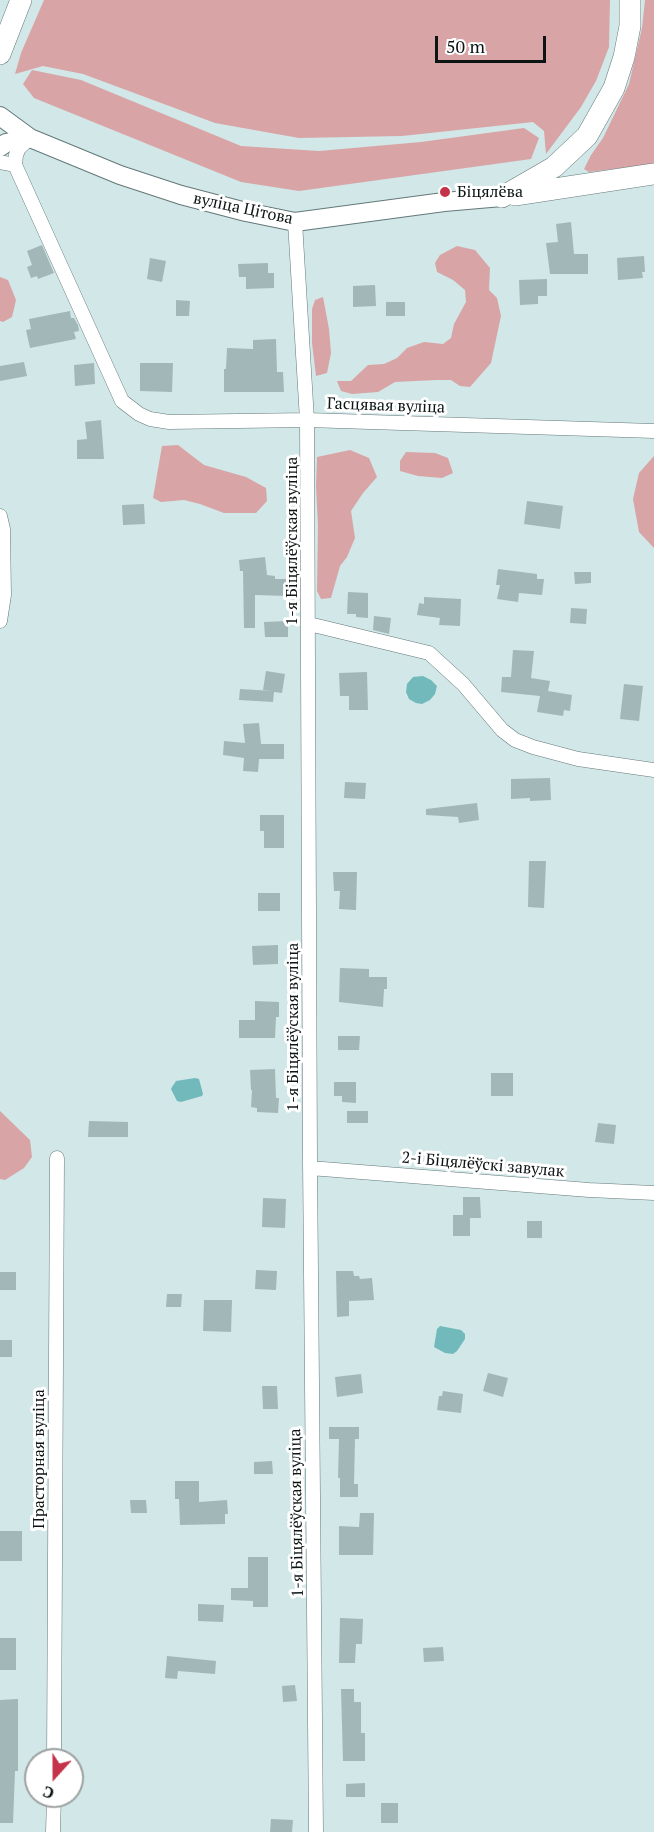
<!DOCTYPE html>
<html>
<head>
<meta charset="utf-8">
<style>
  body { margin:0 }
  #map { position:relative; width:654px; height:1832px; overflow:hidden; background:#d1e7e8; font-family:"PT Serif",serif }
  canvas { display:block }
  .north { position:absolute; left:24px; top:1748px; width:60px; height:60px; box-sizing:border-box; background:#fff; border:2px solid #9ea1a1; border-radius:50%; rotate:201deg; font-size:16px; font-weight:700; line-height:24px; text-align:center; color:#0c1414 }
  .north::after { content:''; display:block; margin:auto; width:21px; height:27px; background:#c4334a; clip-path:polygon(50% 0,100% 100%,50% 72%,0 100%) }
  .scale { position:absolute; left:435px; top:36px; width:111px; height:27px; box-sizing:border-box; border:3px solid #0c1414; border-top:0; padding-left:8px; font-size:18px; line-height:21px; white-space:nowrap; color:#0c1414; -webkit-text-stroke:4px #fff; paint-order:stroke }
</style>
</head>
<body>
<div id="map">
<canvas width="654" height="1832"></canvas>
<div class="north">С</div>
<div class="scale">50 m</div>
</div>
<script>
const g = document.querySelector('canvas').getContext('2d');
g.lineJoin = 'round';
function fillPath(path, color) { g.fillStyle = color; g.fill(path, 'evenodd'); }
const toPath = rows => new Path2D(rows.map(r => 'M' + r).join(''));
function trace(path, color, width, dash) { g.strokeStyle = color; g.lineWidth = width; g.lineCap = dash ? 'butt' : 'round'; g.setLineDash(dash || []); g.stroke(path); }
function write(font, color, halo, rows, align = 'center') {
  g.font = font + ' "PT Serif",serif'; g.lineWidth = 6; g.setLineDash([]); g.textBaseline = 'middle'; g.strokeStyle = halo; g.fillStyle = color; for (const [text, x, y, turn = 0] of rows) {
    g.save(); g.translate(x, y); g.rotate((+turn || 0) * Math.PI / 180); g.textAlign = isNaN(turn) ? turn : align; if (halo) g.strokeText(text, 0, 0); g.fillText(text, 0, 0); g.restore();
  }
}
fillPath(toPath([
  [44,0,610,0,609,47,596,81,581,107,546,154,544,131,533,122,402,136,299,138,215,123,83,74,43,66,15,74,21,53],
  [645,0,654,0,654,164,589,172,584,169,591,155,603,138,629,84,642,28],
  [32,70,81,80,241,146,319,151,421,142,524,128,539,138,531,159,299,191,241,182,34,98,23,84],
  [457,246,475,250,490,268,489,290,497,298,501,316,491,363,470,387,460,386,451,380,436,380,395,382,378,392,352,394,341,391,337,381,351,381,368,365,384,364,397,358,407,348,424,342,443,344,451,338,454,324,466,302,465,290,453,280,437,272,435,263,440,255],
  [0,277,8,280,16,300,12,317,3,322,0,321],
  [323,297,329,329,331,353,327,373,316,376,312,343,312,309,315,300],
  [178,445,204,465,246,477,266,488,267,501,256,513,224,513,200,504,184,500,161,502,153,498,162,446],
  [350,450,369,458,377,477,363,493,351,511,355,538,347,557,340,566,331,598,321,599,317,591,318,525,316,486,317,457],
  [406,452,435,453,448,458,453,473,442,478,418,476,400,471,400,461],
  [654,456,654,548,639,532,633,499,639,473],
  [0,1111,30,1140,32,1157,24,1168,5,1180,0,1179]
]), '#d9a4a6');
fillPath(toPath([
  [423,676,431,680,437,686,435,694,430,700,422,704,416,703,409,699,406,692,407,684,413,677],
  [195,1078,199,1079,203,1094,202,1096,181,1102,177,1101,171,1089,172,1087,176,1081],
  [440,1326,461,1330,465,1334,465,1339,457,1351,453,1354,445,1353,434,1347,437,1329]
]), '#72b9bb');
fillPath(toPath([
  [571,222,574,254,588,254,588,274,550,274,546,243,558,242,556,224],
  [42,245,54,273,38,279,37,276,31,278,27,267,32,265,27,251],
  [644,256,645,272,642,272,643,278,618,280,617,258],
  [150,258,166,261,162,282,147,279],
  [268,263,268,273,274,273,274,288,246,289,246,277,239,277,238,264],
  [547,279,547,296,538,296,538,304,520,305,519,280],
  [375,285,376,306,353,307,353,286],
  [176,300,190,301,189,316,176,316],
  [386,302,405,302,405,316,386,316],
  [70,311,71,318,74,318,78,325,79,331,74,332,76,339,30,348,26,330,31,329,29,319],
  [276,339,277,372,283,372,284,392,224,392,224,369,226,369,227,348,253,349,253,340],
  [24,362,27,376,0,381,0,366],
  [94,363,95,384,75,386,74,365],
  [140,363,173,363,172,392,140,391],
  [101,420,104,459,77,459,77,440,87,439,85,422],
  [527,501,563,506,560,529,524,524],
  [144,504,145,524,123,525,122,505],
  [265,557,267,575,275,576,275,579,288,579,288,596,255,595,255,628,244,628,243,571,240,571,239,560],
  [498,569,537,574,537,579,544,579,542,595,519,593,518,602,497,599,500,585,496,585],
  [574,572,591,572,591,583,575,584],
  [348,592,368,593,368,618,356,617,356,614,347,614],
  [424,597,461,599,460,626,439,625,440,618,417,615,419,603,424,604],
  [571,608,587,609,586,624,570,623],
  [374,616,391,618,389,634,373,630],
  [288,621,288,637,265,637,264,622],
  [513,650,534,651,531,678,550,681,548,691,572,695,570,711,564,710,563,716,537,712,540,696,501,692,502,677,511,677],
  [266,671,285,674,282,693,274,692,273,702,239,700,240,689,273,691,263,690],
  [367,672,368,710,349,710,349,696,340,696,339,673],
  [624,684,643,686,639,721,620,719],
  [259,723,261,744,284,744,284,759,259,759,258,772,243,771,244,758,223,755,224,741,245,743,243,724],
  [550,778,551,800,530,801,530,798,511,799,511,779],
  [345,782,366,783,365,799,344,798],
  [477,803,479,820,459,823,458,817,426,815,426,809],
  [260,815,284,815,284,848,264,848,264,831,260,831],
  [529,861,546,861,544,908,528,907],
  [333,872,357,872,356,910,339,909,340,891,334,891],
  [258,893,280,893,280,911,258,911],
  [278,945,278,964,253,965,252,946],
  [340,968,369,969,369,977,387,977,387,989,384,989,383,1007,339,1002],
  [255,1001,279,1002,279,1017,276,1017,275,1038,239,1038,239,1020,255,1020],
  [338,1036,360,1036,359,1050,338,1050],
  [275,1069,276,1098,279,1098,278,1113,257,1112,257,1108,251,1107,252,1090,251,1090,250,1070],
  [491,1073,513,1073,513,1096,491,1096],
  [334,1082,356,1082,356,1103,342,1102,342,1096,334,1096],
  [347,1111,368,1111,368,1123,347,1123],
  [89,1121,128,1122,128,1137,88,1137],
  [598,1123,616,1125,614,1144,595,1142],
  [463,1197,480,1197,481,1218,470,1218,470,1236,453,1236,453,1215,463,1215],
  [263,1198,286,1199,285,1228,262,1227],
  [527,1221,542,1221,542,1238,527,1238],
  [256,1270,277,1271,276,1290,255,1289],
  [336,1271,353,1271,354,1276,359,1276,360,1279,372,1278,374,1300,349,1301,349,1316,337,1317],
  [0,1272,16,1272,16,1290,0,1290],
  [167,1294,182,1294,181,1307,166,1307],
  [204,1300,232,1300,231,1332,203,1331],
  [0,1340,12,1340,12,1357,0,1357],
  [488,1373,508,1378,503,1397,483,1391],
  [361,1374,363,1393,337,1397,335,1377],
  [262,1386,277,1386,278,1409,263,1409],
  [443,1391,463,1394,461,1413,437,1410,439,1396,442,1396],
  [329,1427,359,1427,359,1439,355,1439,354,1484,358,1484,358,1497,340,1497,340,1478,338,1478,339,1439,329,1439],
  [272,1461,273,1474,254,1474,254,1462],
  [175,1481,199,1481,199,1502,227,1500,228,1514,225,1514,225,1524,180,1525,179,1499,175,1499],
  [130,1500,146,1500,147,1513,131,1513],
  [360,1513,374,1513,373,1555,339,1555,339,1526,359,1527],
  [0,1531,22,1531,22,1561,0,1561],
  [248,1557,268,1557,268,1607,253,1607,253,1601,231,1600,231,1588,248,1588],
  [198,1604,224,1605,223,1622,198,1621],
  [340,1618,363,1619,362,1644,356,1644,355,1663,339,1663],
  [0,1638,16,1638,16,1670,0,1670],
  [443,1647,444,1661,424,1662,423,1648],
  [167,1656,216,1661,215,1674,178,1671,177,1679,165,1678],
  [295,1685,297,1701,283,1702,282,1686],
  [341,1689,354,1689,354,1702,361,1702,361,1733,365,1733,365,1761,343,1761],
  [18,1699,18,1771,15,1771,13,1823,0,1823,0,1700],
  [365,1783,365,1797,346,1797,346,1784],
  [381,1803,398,1803,398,1823,381,1823],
  [271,1819,293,1820,292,1832,270,1832]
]), '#a2b7b8');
const minor = toPath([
  [30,138,19,148,16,155,15,165,122,401,139,414,150,419,169,422,307,420,654,431],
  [0,162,15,165],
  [295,222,307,420,310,1160,316,1832],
  [0,516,3,529,4,595,0,621],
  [309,624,429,653,463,684,502,730,515,740,533,747,578,759,654,770],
  [310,1168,589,1190,654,1193],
  [54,1760,57,1158],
  [53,1832,54,1796]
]);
const secondary = toPath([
  [0,116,30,138,120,175,181,195,246,212,295,222,444,202,502,197],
  [0,147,6,143,30,138]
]);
const primary = toPath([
  [0,54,21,0],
  [515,195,654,174],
  [502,197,554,167,587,136,614,88,624,57,630,26,630,0]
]);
trace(minor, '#647879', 15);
trace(secondary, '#647879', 20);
trace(primary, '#647879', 22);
trace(minor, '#fff', 14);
trace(secondary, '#fff', 18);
trace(primary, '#fff', 21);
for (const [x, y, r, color] of [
  [445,192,6,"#c4334a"]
]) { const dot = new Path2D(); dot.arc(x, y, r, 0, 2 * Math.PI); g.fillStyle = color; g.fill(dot); trace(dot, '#fff', 2); }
write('16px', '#0c1414', '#fff', [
  ["Біцялёва",457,192]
], 'left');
write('16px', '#0c1414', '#fff', [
  ["вуліца Цітова",243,209,12],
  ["Гасцявая вуліца",386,406,2],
  ["1-я Біцялёўская вуліца",292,541,-90],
  ["1-я Біцялёўская вуліца",293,1027,-90],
  ["2-і Біцялёўскі завулак",483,1165,5],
  ["Прасторная вуліца",39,1459,-90],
  ["1-я Біцялёўская вуліца",297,1513,-91]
]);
</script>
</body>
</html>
